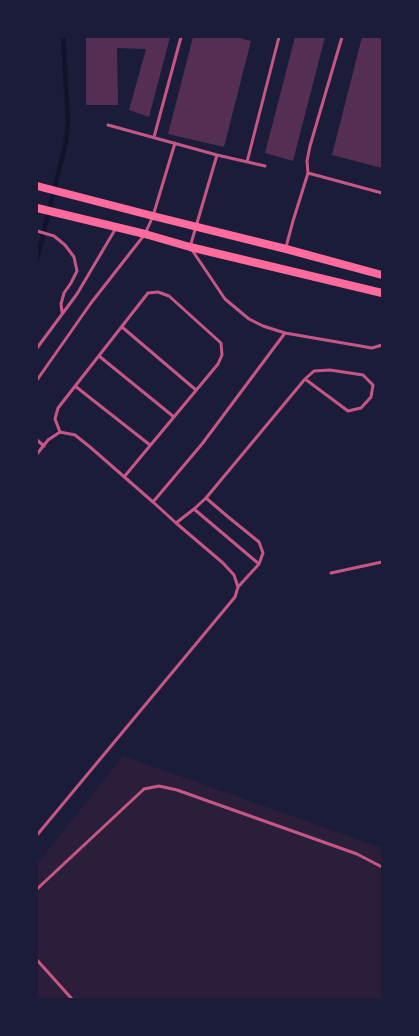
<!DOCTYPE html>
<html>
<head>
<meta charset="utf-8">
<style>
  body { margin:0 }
  #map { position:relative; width:419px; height:1036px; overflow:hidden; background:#1b1b3a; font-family:Helvetica,sans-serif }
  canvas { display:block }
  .frame { position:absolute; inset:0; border:38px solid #1b1b3a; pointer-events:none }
</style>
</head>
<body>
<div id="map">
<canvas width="419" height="1036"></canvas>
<div class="frame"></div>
</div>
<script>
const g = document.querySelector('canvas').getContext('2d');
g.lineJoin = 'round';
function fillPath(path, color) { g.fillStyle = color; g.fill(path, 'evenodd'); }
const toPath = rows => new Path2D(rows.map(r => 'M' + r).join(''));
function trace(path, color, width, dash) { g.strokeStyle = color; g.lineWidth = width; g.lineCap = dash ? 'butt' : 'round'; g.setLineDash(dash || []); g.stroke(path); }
fillPath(toPath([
  [123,756,382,848,382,999,37,999,37,864]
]), '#2a1e3b');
trace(toPath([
  [37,259,66,142,68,121,63,37]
]), '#12122b', 4.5);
fillPath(toPath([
  [86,37,170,37,149,117,129,110,146,49,117,48,118,105,86,105],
  [193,37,236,37,251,41,224,147,168,134],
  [295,37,325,37,293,161,265,153],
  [362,37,382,37,382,168,332,155]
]), '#542f53');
trace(toPath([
  [342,37,310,146,307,161,308,173,382,193],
  [108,125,217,155,265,166],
  [154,137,181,37],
  [217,155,190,247,225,299,249,319,263,326,285,333,372,348,382,345],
  [247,162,279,37],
  [37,231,54,236,65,245,74,257,77,271,71,283,64,293,61,304,62,312],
  [286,247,293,221,308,173],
  [122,327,196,390],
  [37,348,77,294,116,228],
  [99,356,174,417],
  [37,380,91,303,145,234,153,216,175,143],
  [75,386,150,445],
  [60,432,55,419,58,408,148,293,158,292,169,296,221,343,222,355,218,364,124,477],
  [37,440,44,446],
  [37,454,48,440,60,432,75,435,90,447,153,502,202,444,285,333],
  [206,498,227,516,259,542,263,553,259,564,238,587],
  [194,509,259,564],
  [176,523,194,509,206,498,305,379,314,371,330,370,363,375,373,385,371,397,361,408,348,411,305,379],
  [331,573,382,562],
  [37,835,235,597,238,587,234,575,223,563,176,523,153,502],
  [37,889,144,789,159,786,177,790,357,854,382,867],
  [37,960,72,999]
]), '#c65784', 3);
trace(toPath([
  [37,186,153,216,286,249,382,275],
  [37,208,145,234,190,247,382,293]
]), '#ff6b9d', 8);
</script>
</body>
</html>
